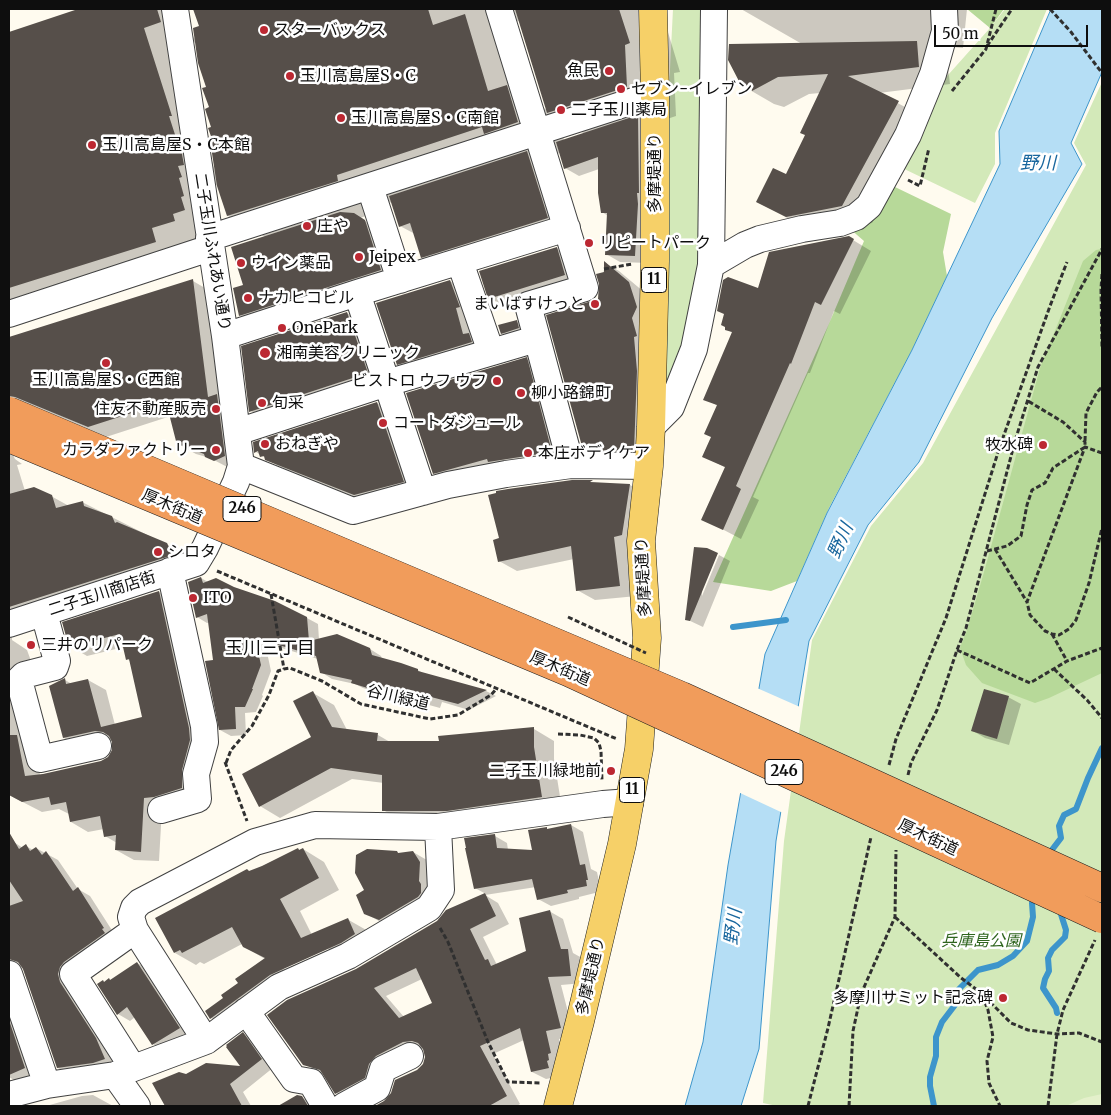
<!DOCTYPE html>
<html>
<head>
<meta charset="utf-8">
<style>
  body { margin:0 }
  #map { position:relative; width:1111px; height:1115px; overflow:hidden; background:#fffbef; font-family:Merriweather,serif }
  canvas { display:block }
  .frame { position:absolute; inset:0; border:10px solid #0e0e0e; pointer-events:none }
  .scale { position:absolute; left:934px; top:25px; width:154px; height:22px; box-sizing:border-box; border:2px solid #0e0e0e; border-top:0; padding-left:6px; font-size:15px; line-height:18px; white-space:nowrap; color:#0e0e0e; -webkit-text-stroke:4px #fff; paint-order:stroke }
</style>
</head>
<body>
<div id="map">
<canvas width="1111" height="1115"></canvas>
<div class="frame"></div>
<div class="scale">50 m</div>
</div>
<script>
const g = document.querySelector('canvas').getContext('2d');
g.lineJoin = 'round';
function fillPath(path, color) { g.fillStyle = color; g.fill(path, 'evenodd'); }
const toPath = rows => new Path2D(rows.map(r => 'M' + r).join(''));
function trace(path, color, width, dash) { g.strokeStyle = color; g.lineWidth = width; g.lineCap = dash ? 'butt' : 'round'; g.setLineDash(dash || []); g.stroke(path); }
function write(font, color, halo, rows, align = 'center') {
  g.font = font + ' Merriweather,"Noto Sans JP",serif'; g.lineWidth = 5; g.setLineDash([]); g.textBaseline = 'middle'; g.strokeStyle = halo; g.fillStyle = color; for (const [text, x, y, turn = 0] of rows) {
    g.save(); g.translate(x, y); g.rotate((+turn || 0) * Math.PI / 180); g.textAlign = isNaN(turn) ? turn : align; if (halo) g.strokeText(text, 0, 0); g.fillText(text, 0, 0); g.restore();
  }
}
fillPath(toPath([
  [673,9,704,9,704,250,694,327,669,392,662,381,668,109],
  [1005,9,1047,9,995,133,995,164,975,203,898,166,923,103,990,28],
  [1102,82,1102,1106,777,1106,763,1103,784,841,812,640,871,526,923,463,1086,165,1074,143]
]), '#d3e9b9');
fillPath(toPath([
  [967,9,1004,9,990,28],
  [895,187,951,214,943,252,947,276,912,350,829,508,797,581,771,591,713,582,828,326,864,241,849,228,874,210],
  [1102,249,1102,673,1049,698,1035,703,982,683,966,665,960,648,967,630,984,572,1040,368,1083,261,1096,250]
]), '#b7d999');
fillPath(toPath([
  [1102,1094,1102,1106,1066,1106,1084,1098]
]), '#e4f0cb');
const water = toPath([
  [1051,9,1102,9,1102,72,1071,143,1082,164,992,318,919,462,868,525,809,641,776,841,759,1049,741,1106,685,1106,703,1042,728,865,765,654,827,513,912,350,1000,164,999,131,1051,9]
]);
fillPath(water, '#b5def5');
trace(water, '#3d95cb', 1);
fillPath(toPath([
  [757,688,800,707,783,813,738,792]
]), '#fffbef');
fillPath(toPath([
  [82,9,180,9,186,12,194,39,201,27,194,9,661,9,680,72,674,73,676,116,652,124,648,263,620,262,606,254,608,216,602,212,599,169,579,176,565,168,560,153,540,160,561,226,435,265,422,257,415,234,400,226,392,202,386,204,387,209,360,218,380,230,396,278,255,324,240,315,244,286,265,237,228,216,218,185,213,186,210,241,9,318,9,33],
  [519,21,547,110,532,101,509,24],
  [196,42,208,87,216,171,215,171,179,48],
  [557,118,585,134,564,140],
  [741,9,967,9,963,48,929,45,947,60,950,84,879,93,929,120,872,223,818,234,757,202,787,176,807,135,820,93,809,94,784,107,774,104,743,86,802,44],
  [848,237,871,251,840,314,834,311,810,373,808,373,753,497,759,500,741,539,703,519,726,468,704,456,712,437,718,406,705,399,733,333,726,329,758,289],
  [556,248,568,255,576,282,501,304,489,298],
  [605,263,619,271,644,292,648,459,598,458,584,449,599,300],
  [193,281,210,291,233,470,210,458,196,454,178,444,171,416,106,437,34,406,25,405,11,451,15,459,22,464,17,465,25,491,51,496,69,506,82,502,185,554,12,631,12,640,27,650,35,672,26,680,33,735,40,775,102,762,109,758,113,751,113,741,82,748,64,738,65,680,72,684,88,680,106,690,115,725,144,718,130,661,127,659,124,647,87,656,70,646,159,592,176,602,199,781,162,808,159,861,134,860,116,850,117,843,105,836,104,829,88,832,71,822,69,814,59,809,42,812,9,795,9,340],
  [450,281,462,288,483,349,409,371,398,364],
  [347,313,364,323,384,383,267,421,251,411],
  [516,322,529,329,514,340,502,333],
  [526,359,543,369,568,462,451,483,434,473],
  [377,403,394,413,420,491,372,504,278,466,256,452],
  [572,481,630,485,647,495,637,596,595,600,577,590,574,559,517,571,499,561,501,539],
  [719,555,730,561,703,627,686,619,702,590,702,596],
  [201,578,208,582,307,618,318,624,319,640,370,649,381,656,382,659,418,670,424,674,486,691,496,696,469,710,442,702,440,708,385,693,385,695,363,688,355,684,332,679,321,672,318,659,265,643,271,671,262,695,263,696,256,712,245,713,246,735,231,736,220,730,210,622,207,623,197,617],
  [313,693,334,705,347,730,378,735,390,742,440,742,534,729,554,741,554,759,562,809,404,822,383,810,384,783,352,779,280,818,260,806,312,737],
  [1008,697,1021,704,1009,745,985,738,973,731],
  [571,825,583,832,591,869,597,872,600,886,598,887,599,892,579,897,579,899,551,906,538,899,536,887,485,895,498,903,509,924,483,937,497,965,527,951,549,911,563,919,573,953,582,958,584,983,561,985,574,1035,559,1039,564,1061,562,1076,546,1079,532,1072,524,1040,493,1054,520,1104,517,1106,377,1106,386,1102,423,1066,426,1058,424,1049,418,1050,350,1101,336,1093,324,1074,304,1064,356,970,437,922,447,911,486,894,475,888,495,836,507,843,508,850,534,851,546,828,549,830],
  [422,979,433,1004,404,1017,386,996],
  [9,839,23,848,26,846,33,850,36,848,58,860,78,889,90,896,115,935,76,968,116,1065,70,1074,58,1068,22,966,16,966,9,972],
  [298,849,300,851,303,849,324,862,339,890,300,911,312,935,347,919,368,931,232,1031,211,1018,206,1011,225,998,265,959,243,946,242,944,204,964,200,962,196,965,175,953,250,872],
  [328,947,329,950,284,970,282,968],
  [397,852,400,854,413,852,432,863,440,895,384,924,365,913,366,891],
  [137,963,150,970,191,1035,165,1051,153,1044,135,1017,130,1021,118,1014,105,983,111,981],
  [9,993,36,1075,17,1082,9,1077],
  [243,1034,257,1042,274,1067,243,1092,251,1106,166,1106,154,1084,186,1075,243,1067],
  [93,1095,113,1106,46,1106,82,1096],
  [301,1097,315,1105,316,1106,291,1106,288,1102]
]), '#0003');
trace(toPath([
  [733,627,786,620],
  [1048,855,1061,838,1059,826,1064,815,1076,809,1088,778,1102,748],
  [1057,1013,1056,1008,1043,988,1045,979,1049,971,1048,958,1052,950,1065,937,1066,930,1059,908],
  [934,1106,930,1086,930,1077,936,1056,936,1037,942,1022,955,1005,955,993,978,970,998,965,1013,956,1027,941,1033,917,1032,903,1036,895]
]), '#3d95cb', 6);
fillPath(toPath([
  [78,9,157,9,161,22,144,28,172,116,169,116,180,150,181,149,184,165,178,166,182,177,179,178,184,196,181,197,185,210,173,214,175,221,152,228,156,242,9,288,9,32],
  [193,9,428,9,433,25,465,14,488,91,507,85,518,122,484,134,482,127,337,175,338,181,227,216,217,186,210,140,212,139,208,128,211,127,205,109,209,107,202,88,206,87,198,63,193,28,199,26],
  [515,9,619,9,630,43,625,45,627,87,547,113],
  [917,41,919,67,848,76,899,101,842,206,786,217,756,202,773,168,786,174,805,135,800,133,828,74,778,77,752,91,752,89,749,90,747,86,742,87,728,60,729,44],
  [638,115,639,193,637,193,638,204,635,256,605,255,607,213,601,213,598,193,598,157,564,169,556,142],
  [527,151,548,218,421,258,410,223,399,227,389,196],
  [340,212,354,213,365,220,381,270,239,316,233,288,243,285,231,247],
  [849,236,854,239,821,305,815,302,791,364,790,363,736,486,741,489,723,530,701,520,725,467,702,457,711,437,704,434,717,405,703,400,732,332,725,330,725,327,721,325,724,314,717,311,723,280,728,277,758,288,769,252],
  [557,247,565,275,488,299,479,271],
  [604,261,629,282,637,307,632,318,637,336,634,337,637,371,634,451,583,450,546,315,598,299,599,284,596,274,604,272],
  [193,279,208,397,217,394,225,456,214,461,205,457,204,454,185,446,177,445,166,402,88,427,15,397,9,396,9,337],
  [450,280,460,307,456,308,463,334,469,333,472,342,397,365,376,303],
  [347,312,368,373,249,412,241,346],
  [517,320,519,328,501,334,498,325],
  [527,357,552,452,488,462,487,459,433,474,406,393],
  [377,402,404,482,354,495,265,460,264,456,260,457,258,451,254,453,253,442],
  [572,480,593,480,590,482,630,484,622,535,614,537,620,586,576,591,571,546,498,562,493,540,499,538,488,495,496,493,496,491,508,489],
  [34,487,52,495,56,508,83,501,84,506,112,516,115,523,117,522,167,543,173,555,9,607,9,494],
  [694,547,707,548,718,553,690,621,685,620],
  [201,577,203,583,216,578,234,587,275,601,307,617,309,641,337,634,370,648,372,655,401,663,418,669,418,671,487,690,458,704,431,697,430,702,374,687,374,690,351,683,352,680,320,673,316,656,255,638,261,665,252,689,253,689,245,707,235,707,236,729,219,730,205,661,213,660,207,614,196,618,188,582],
  [159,591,189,728,190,740,182,770,182,788,154,797,144,798,141,852,115,850,116,835,104,837,100,816,70,822,66,802,51,805,49,797,22,802,9,795,9,735,17,735,25,776,43,774,101,761,108,757,112,750,112,742,109,736,103,732,95,731,63,738,49,686,65,678,66,684,88,679,101,727,142,717,129,659,126,660,120,634,69,647,62,622],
  [984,689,1009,696,997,739,971,731],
  [313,691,332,727,378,733,377,741,439,741,438,736,534,727,534,747,542,797,447,811,382,811,382,775,331,768,259,807,242,774,311,737,293,701],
  [571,824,580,865,585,864,588,880,586,880,587,886,567,890,568,893,537,900,532,879,474,889,465,848,466,848,464,838,495,834,497,848,532,850,528,830,547,827,547,829],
  [9,832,19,849,26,844,30,851,36,847,42,855,46,851,73,891,78,887,104,928,102,929,105,933,64,962,60,967,58,974,60,982,96,1038,105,1059,93,1063,57,1068,23,969,18,962,9,959,9,906,23,901,9,880],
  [298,848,299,850,303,848,319,878,280,899,301,938,348,918,355,934,341,943,270,975,210,1019,205,1011,223,998,221,995,238,983,235,979,265,958,243,947,232,927,182,953,180,950,174,953,155,918,247,869,249,871,262,866],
  [367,849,397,851,398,853,413,851,420,862,419,881,421,884,421,893,418,897,379,920,364,914,356,895,364,890,355,873,356,855],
  [485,893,496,916,470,929,485,960,488,959,491,966,526,951,519,918,550,910,561,949,568,949,571,976,548,977,561,1028,546,1031,551,1053,548,1054,549,1060,547,1061,549,1068,531,1072,520,1028,480,1046,507,1096,489,1106,375,1106,384,1101,391,1093,395,1080,417,1070,423,1064,425,1057,423,1049,418,1043,412,1041,403,1042,376,1056,369,1064,365,1078,335,1094,320,1070,303,1065,267,1015,287,1000,356,969,437,921,446,910],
  [416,968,432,1003,399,1018,374,988],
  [137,962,180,1028,152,1045,127,1007,117,1015,97,984,103,980,104,982,109,978,110,980],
  [9,1020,25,1068,9,1075],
  [243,1032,262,1059,230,1084,242,1106,165,1106,152,1083,179,1072,186,1074,206,1063,240,1066,226,1047,227,1046,226,1045],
  [297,1095,302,1096,308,1106,278,1106]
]), '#564f4a');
const minor = toPath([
  [499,9,585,288,528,305,571,465],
  [370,187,400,280],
  [209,238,655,94],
  [460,262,491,352],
  [711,265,745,245,760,239,802,229,840,223,856,217,869,206,908,135,933,74,945,31,944,9],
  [357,293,423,492],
  [9,314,210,248],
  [225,336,357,293,567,228],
  [651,427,671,407,694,349,711,265,714,9],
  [237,432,387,383,536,339],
  [241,466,353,511,448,485,506,474,571,465,649,466],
  [44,613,57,661,55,667,24,675,19,680,40,759,98,746],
  [9,624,196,563,205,548,236,482,241,466,225,336,175,9],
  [161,810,198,799,196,774,205,742,204,726,170,571],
  [9,974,47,1085],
  [246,1011,294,1079,311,1082,325,1106],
  [206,1041,279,987,348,956,429,908,441,890,438,827],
  [133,1068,73,974,135,930],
  [115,1075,137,1106],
  [9,1095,47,1085,115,1075,206,1041,135,930,131,917,134,908,140,902,255,842,315,825,438,827,603,804,630,802],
  [344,1106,377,1088,383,1069,410,1056]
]);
const major = toPath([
  [558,1106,580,1021,622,844,639,749,647,638,641,541,649,466,651,427,655,261,655,94,653,9]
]);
trace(minor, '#414141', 28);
trace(major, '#1f1f1f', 29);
trace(toPath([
  [1050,9,1071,32,1102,73],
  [987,46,1012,9],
  [952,91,986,49,996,9],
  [908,180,920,186,929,148],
  [604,269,632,264],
  [1102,274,1101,289,1102,348],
  [1085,441,1086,413,1097,392,1102,387],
  [1102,453,1085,447,1027,602,1030,615,1045,631,1052,634,1059,635,1069,629,1076,620,1089,583,1102,528],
  [995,549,1027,602],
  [987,551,1007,546,1021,536,1027,505,1032,490,1045,483,1053,468,1085,447,1085,442,1063,422,1028,401],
  [217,571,617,739],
  [271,594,284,669],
  [1052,634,1067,661],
  [957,650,1030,683,1067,661,1102,648],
  [1054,669,1087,700,1102,718],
  [558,734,580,735,594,738,599,743,601,751,602,781],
  [225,762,247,821],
  [226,763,231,750,252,726,269,695,278,671,284,669,290,668,322,681,361,704,430,719,458,715,491,695,497,688],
  [889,765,896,739,946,618,1000,446,1050,306,1067,262],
  [908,775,911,763,937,710,957,650,966,628,1015,441,1038,367,1102,249],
  [895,917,960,977,981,993,1011,1023,1028,1030,1057,1034,1079,1033,1102,1042],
  [440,928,448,942,488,1042,508,1082,541,1083],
  [982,995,988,1010,993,1037,987,1061,989,1083,1000,1106],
  [808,1106,828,1028,871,837],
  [849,1106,853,1031,861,994,895,917,896,850],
  [1048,1106,1057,1034,1063,1010,1095,940]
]), '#303030', 3, [5, 2.5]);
trace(minor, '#fff', 26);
trace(major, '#f6d068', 28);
const highwayBridge = toPath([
  [9,411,682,696,1102,888],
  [9,438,568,672,1102,919]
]);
trace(highwayBridge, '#1f1f1f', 29, []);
trace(toPath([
  [568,617,646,653]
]), '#303030', 3, [5, 2.5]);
trace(highwayBridge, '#f19c5b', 28);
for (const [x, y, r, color] of [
  [264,30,5,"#bc2832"],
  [609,71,5,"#bc2832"],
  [290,76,5,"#bc2832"],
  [621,89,5,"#bc2832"],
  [561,110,5,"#bc2832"],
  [341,118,5,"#bc2832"],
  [92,145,5,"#bc2832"],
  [307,226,5,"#bc2832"],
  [589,243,5,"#bc2832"],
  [359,257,5,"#bc2832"],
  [241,263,5,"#bc2832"],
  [248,298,5,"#bc2832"],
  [595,304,5,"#bc2832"],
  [282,328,5,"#bc2832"],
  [265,353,6,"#bc2832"],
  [106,363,5,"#bc2832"],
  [497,381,5,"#bc2832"],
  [521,393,5,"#bc2832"],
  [262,403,5,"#bc2832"],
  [216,409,5,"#bc2832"],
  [383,423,5,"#bc2832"],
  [265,444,5,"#bc2832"],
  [1043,445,5,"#bc2832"],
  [216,450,5,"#bc2832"],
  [528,453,5,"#bc2832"],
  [158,552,5,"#bc2832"],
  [193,598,5,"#bc2832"],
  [31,645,5,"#bc2832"],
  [611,771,5,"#bc2832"],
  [1003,998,5,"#bc2832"]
]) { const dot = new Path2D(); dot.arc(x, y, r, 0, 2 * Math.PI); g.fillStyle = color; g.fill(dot); trace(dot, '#fff', 2); }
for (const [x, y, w] of [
  [654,280,25],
  [242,509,38],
  [784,772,38],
  [632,790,25]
]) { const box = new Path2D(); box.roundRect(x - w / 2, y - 12.5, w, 25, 4); g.fillStyle = '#fff'; g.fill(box); trace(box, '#0e0e0e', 1); }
write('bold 15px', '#0e0e0e', null, [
  ["11",654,280],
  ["246",242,509],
  ["246",784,772],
  ["11",632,790]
]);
write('16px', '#0e0e0e', '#fff', [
  ["スターバックス",274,30],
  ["魚民",599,71,"right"],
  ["玉川高島屋S・C",300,76],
  ["セブン-イレブン",631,89],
  ["二子玉川薬局",571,110],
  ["玉川高島屋S・C南館",351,118],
  ["玉川高島屋S・C本館",102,145],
  ["庄や",317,226],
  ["リピートパーク",599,243],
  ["Jeipex",369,257],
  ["ウイン薬品",251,263],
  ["ナカヒコビル",258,298],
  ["まいばすけっと",585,304,"right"],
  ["OnePark",292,328],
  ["湘南美容クリニック",276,353],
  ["玉川高島屋S・C西館",106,380,"center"],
  ["ビストロ ウフ ウフ",487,381,"right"],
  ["柳小路錦町",531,393],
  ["旬采",272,403],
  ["住友不動産販売",206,409,"right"],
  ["コートダジュール",393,423],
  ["おねぎや",275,444],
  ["牧水碑",1033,445,"right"],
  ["カラダファクトリー",206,450,"right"],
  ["本庄ボディケア",538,453],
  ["シロタ",168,552],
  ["ITO",203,598],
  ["三井のリパーク",41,645],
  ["二子玉川緑地前",601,771,"right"],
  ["多摩川サミット記念碑",993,998,"right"]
], 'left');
write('16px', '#0e0e0e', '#fff', [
  ["多摩堤通り",655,173,-90],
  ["二子玉川ふれあい通り",212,252,81],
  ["厚木街道",172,507,23],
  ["多摩堤通り",644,577,-93],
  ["二子玉川商店街",102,594,-18],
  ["厚木街道",560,669,23],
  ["谷川緑道",398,698,13],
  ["厚木街道",928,838,25],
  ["多摩堤通り",591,976,-77]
]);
write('italic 16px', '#2f651f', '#fff', [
  ["兵庫島公園",981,941]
]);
write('italic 18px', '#19679e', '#fff', [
  ["野川",1038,164],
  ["野川",841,541,-66],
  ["野川",734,927,-83]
]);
write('18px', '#0e0e0e', '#fff', [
  ["玉川三丁目",270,649]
]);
</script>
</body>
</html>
